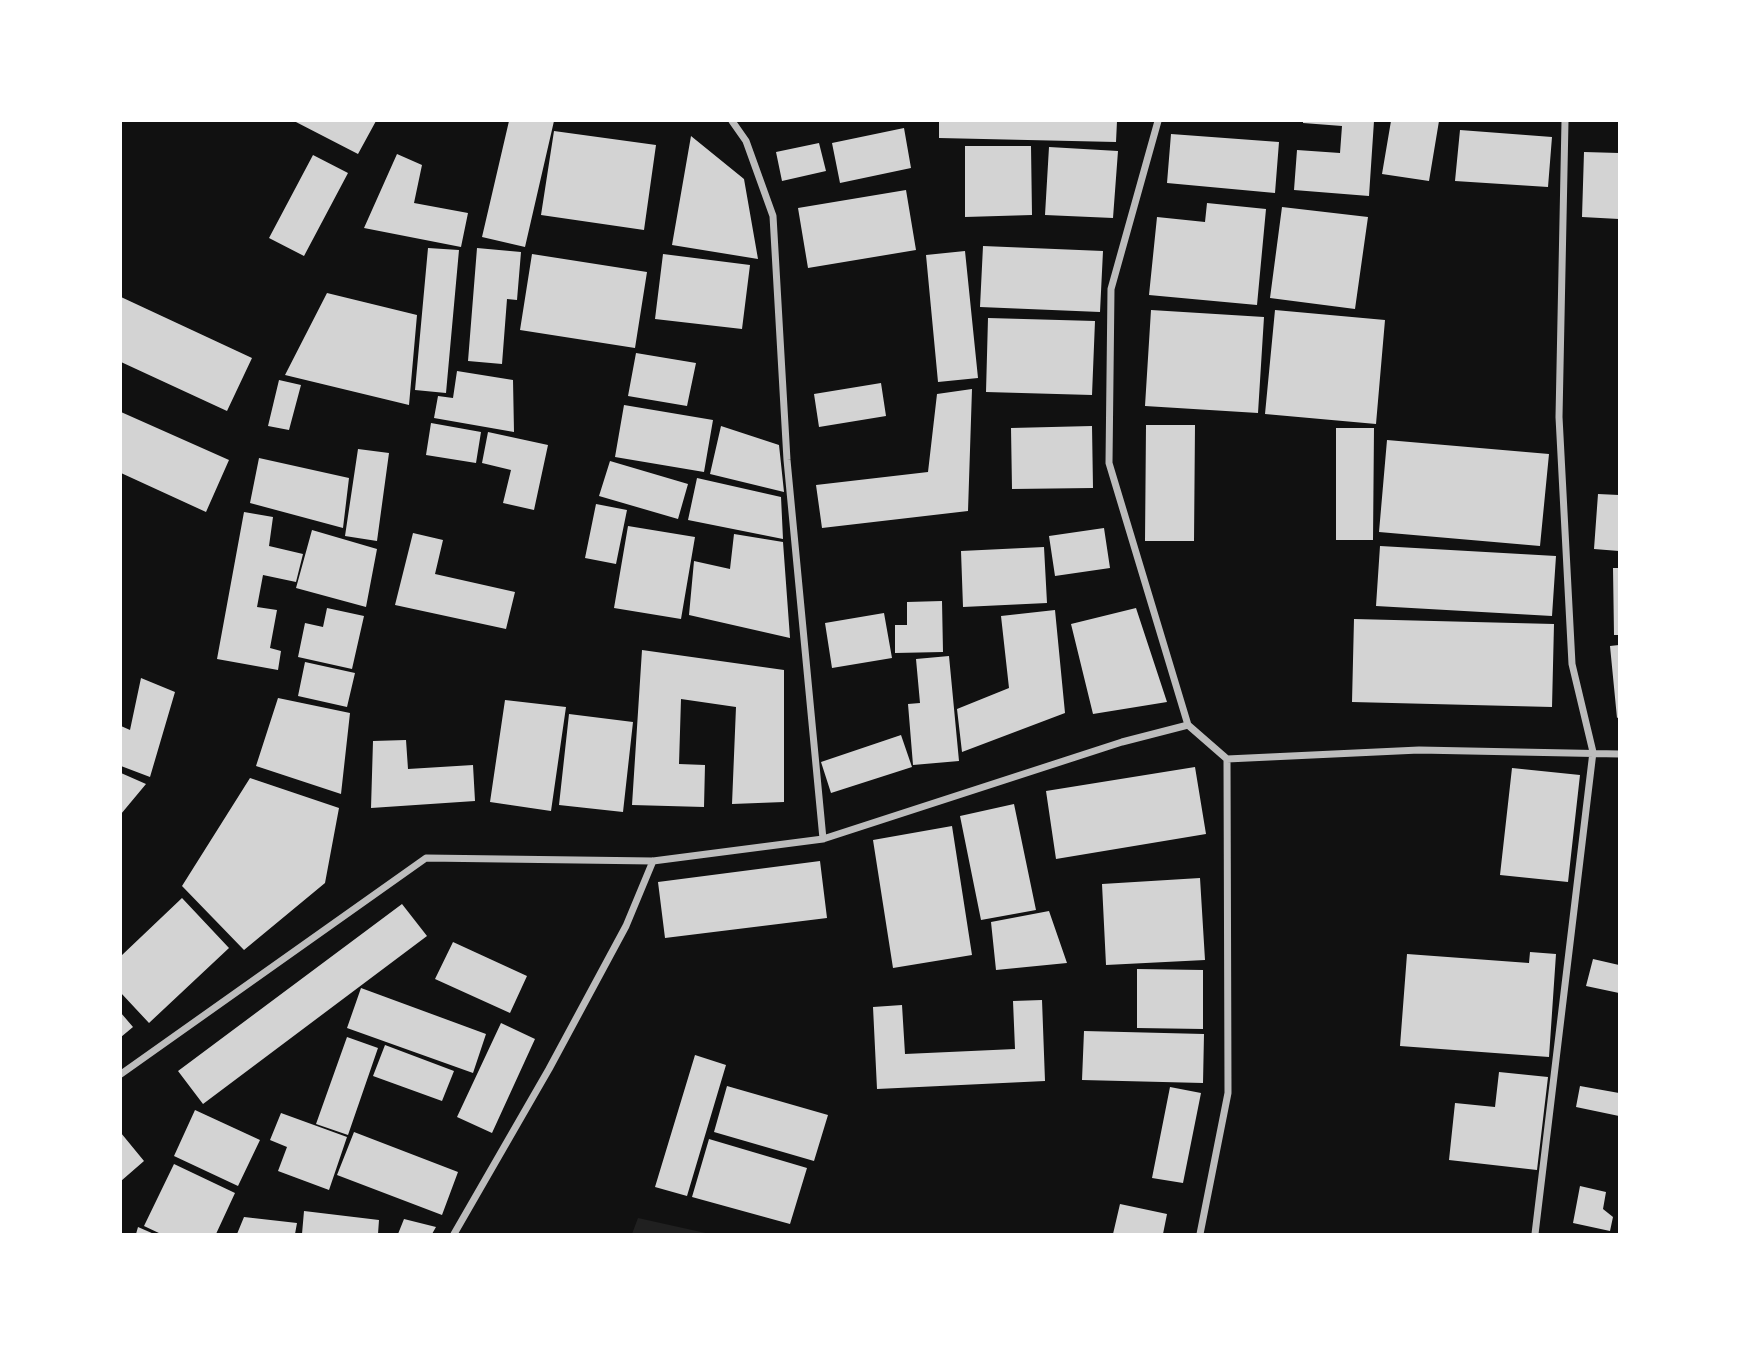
<!DOCTYPE html>
<html>
<head>
<meta charset="utf-8">
<style>
  body { margin:0 }
  #map { position:relative; width:1740px; height:1355px; overflow:hidden; background:#111; font-family:"Alegreya Sans",sans-serif }
  canvas { display:block }
  .frame { position:absolute; inset:0; border:122px solid #fff; pointer-events:none }
</style>
</head>
<body>
<div id="map">
<canvas width="1740" height="1355"></canvas>
<div class="frame"></div>
</div>
<script>
const g = document.querySelector('canvas').getContext('2d');
g.lineJoin = 'round';
function fillPath(path, color) { g.fillStyle = color; g.fill(path, 'evenodd'); }
const toPath = rows => new Path2D(rows.map(r => 'M' + r).join(''));
function trace(path, color, width, dash) { g.strokeStyle = color; g.lineWidth = width; g.lineCap = dash ? 'butt' : 'round'; g.setLineDash(dash || []); g.stroke(path); }
fillPath(toPath([
  [638,1218,710,1234,632,1234]
]), '#202020');
fillPath(toPath([
  [294,121,376,121,358,154],
  [509,121,554,121,525,247,482,237],
  [939,121,1117,121,1116,142,939,138],
  [1303,121,1374,121,1369,196,1294,190,1297,150,1340,153,1342,126,1303,123],
  [1391,121,1439,121,1429,181,1382,174],
  [904,128,911,168,840,183,832,143],
  [1460,130,1552,137,1548,187,1455,181],
  [554,131,656,145,644,230,541,215],
  [1171,134,1279,142,1275,193,1167,183],
  [691,136,744,179,758,259,672,245],
  [819,143,826,171,782,181,776,152],
  [965,146,1031,146,1032,215,965,217],
  [1049,147,1118,151,1113,218,1045,215],
  [1584,152,1619,153,1619,219,1582,217],
  [397,154,422,165,414,203,468,213,461,247,364,228],
  [313,155,348,173,304,256,269,238],
  [906,190,916,250,808,268,798,208],
  [1207,203,1266,209,1257,305,1149,295,1157,217,1205,222],
  [1282,207,1368,217,1355,309,1270,298],
  [983,246,1103,251,1100,312,980,307],
  [428,248,459,250,446,393,415,390],
  [477,248,521,252,517,300,507,299,502,364,468,361],
  [965,251,978,378,938,382,926,255],
  [532,254,647,272,635,348,520,330],
  [663,254,750,265,742,329,655,319],
  [327,293,417,315,409,405,285,375],
  [121,297,252,358,227,411,121,362],
  [1151,310,1264,317,1258,413,1145,406],
  [1275,310,1385,320,1376,424,1265,414],
  [988,318,1095,321,1092,395,986,392],
  [636,353,696,363,687,406,628,396],
  [457,371,513,380,514,432,434,418,438,396,453,398],
  [279,380,301,385,289,430,268,426],
  [881,383,886,416,819,427,814,394],
  [972,389,968,511,822,528,816,485,928,472,937,394],
  [624,405,713,420,704,472,615,457],
  [121,412,229,460,206,512,121,473],
  [431,423,481,432,476,463,426,455],
  [1146,425,1195,425,1194,541,1145,541],
  [721,426,779,445,784,492,710,474],
  [1092,426,1093,488,1012,489,1011,428],
  [1336,428,1374,428,1373,540,1336,540],
  [488,432,548,445,534,510,503,503,511,470,482,463],
  [1387,440,1549,454,1540,546,1379,532],
  [358,449,389,453,377,541,345,536],
  [259,458,349,478,343,528,250,503],
  [610,461,688,484,678,519,599,496],
  [697,478,781,497,783,539,688,520],
  [1598,494,1619,495,1619,551,1594,549],
  [596,504,627,510,616,564,585,558],
  [244,512,273,517,269,546,303,554,296,582,263,575,257,607,277,610,270,648,281,651,278,670,217,659],
  [628,526,695,537,681,619,614,608],
  [1104,528,1110,568,1055,576,1049,536],
  [312,530,377,549,366,607,296,588],
  [413,533,443,540,435,574,515,592,506,629,395,605],
  [734,534,783,542,790,638,689,615,694,561,730,569],
  [1380,546,1556,556,1552,616,1376,606],
  [1044,547,1047,603,963,607,961,551],
  [1613,568,1619,568,1619,635,1614,635],
  [942,601,943,652,895,653,895,625,907,625,907,602],
  [327,608,364,616,352,669,298,657,305,623,323,627],
  [1136,608,1167,702,1093,714,1071,624],
  [1055,610,1065,713,962,752,957,709,1009,688,1001,616],
  [884,613,892,658,832,668,825,623],
  [1354,619,1554,624,1552,707,1352,702],
  [1619,645,1619,717,1617,718,1610,646],
  [642,650,784,670,784,802,732,804,736,707,681,699,679,764,705,765,704,807,632,805],
  [949,656,959,761,913,765,908,704,920,703,916,659],
  [305,662,355,673,347,707,298,696],
  [141,678,175,692,150,777,121,766,121,726,130,730],
  [278,698,350,713,341,794,256,766],
  [505,700,566,707,551,811,490,802],
  [569,714,633,722,623,812,559,805],
  [901,735,912,767,831,793,821,762],
  [406,740,408,769,473,765,475,801,371,808,373,741],
  [1195,767,1206,834,1056,859,1046,791],
  [1512,768,1580,775,1568,882,1500,875],
  [121,773,146,784,121,814],
  [250,778,339,808,325,883,244,950,182,886],
  [1014,804,1036,910,981,920,960,816],
  [952,826,972,955,893,968,873,840],
  [820,861,827,918,665,938,658,882],
  [1200,878,1205,960,1106,965,1102,884],
  [182,898,229,948,149,1023,121,993,121,956],
  [402,904,427,936,203,1104,178,1071],
  [1049,911,1067,963,996,970,991,922],
  [453,942,527,976,510,1013,435,979],
  [1530,952,1556,954,1549,1057,1400,1046,1407,954,1529,963],
  [1593,959,1619,965,1619,993,1586,986],
  [1137,969,1203,970,1203,1029,1137,1028],
  [361,988,486,1034,473,1073,347,1028],
  [1042,1000,1045,1081,877,1089,873,1007,902,1005,905,1054,1015,1049,1013,1001],
  [121,1013,133,1027,121,1037],
  [501,1023,535,1039,492,1133,457,1117],
  [1084,1031,1204,1034,1203,1083,1082,1080],
  [347,1037,378,1048,348,1135,316,1124],
  [385,1045,454,1071,442,1101,373,1076],
  [695,1055,726,1065,687,1196,655,1187],
  [1499,1072,1548,1077,1537,1170,1449,1160,1455,1103,1495,1107],
  [727,1086,828,1115,814,1161,714,1132],
  [1580,1086,1619,1093,1619,1116,1576,1107],
  [1170,1087,1201,1093,1183,1183,1152,1178],
  [195,1110,260,1140,238,1186,174,1156],
  [281,1113,347,1137,329,1190,278,1171,287,1147,270,1140],
  [354,1132,458,1172,442,1215,337,1175],
  [121,1133,144,1161,121,1181],
  [709,1139,807,1168,790,1224,692,1197],
  [174,1164,235,1193,216,1234,161,1234,144,1226],
  [1580,1186,1606,1192,1603,1209,1613,1217,1610,1231,1573,1223],
  [1120,1204,1167,1214,1163,1234,1113,1234],
  [304,1211,379,1220,378,1234,302,1234],
  [244,1217,297,1223,295,1234,237,1234],
  [404,1219,436,1227,432,1234,398,1234],
  [138,1227,154,1234,136,1234]
]), '#d3d3d3');
trace(toPath([
  [732,121,746,141,773,216,787,460,823,839],
  [1158,121,1111,289,1109,463,1188,725],
  [121,1074,426,858,653,861,823,839,1122,742,1188,725,1227,759,1419,750,1619,754],
  [454,1234,549,1069,626,926,653,861],
  [1200,1234,1228,1093,1227,759],
  [1535,1234,1593,752,1572,664,1559,417,1565,121]
]), '#bcbcbc', 7);
</script>
</body>
</html>
